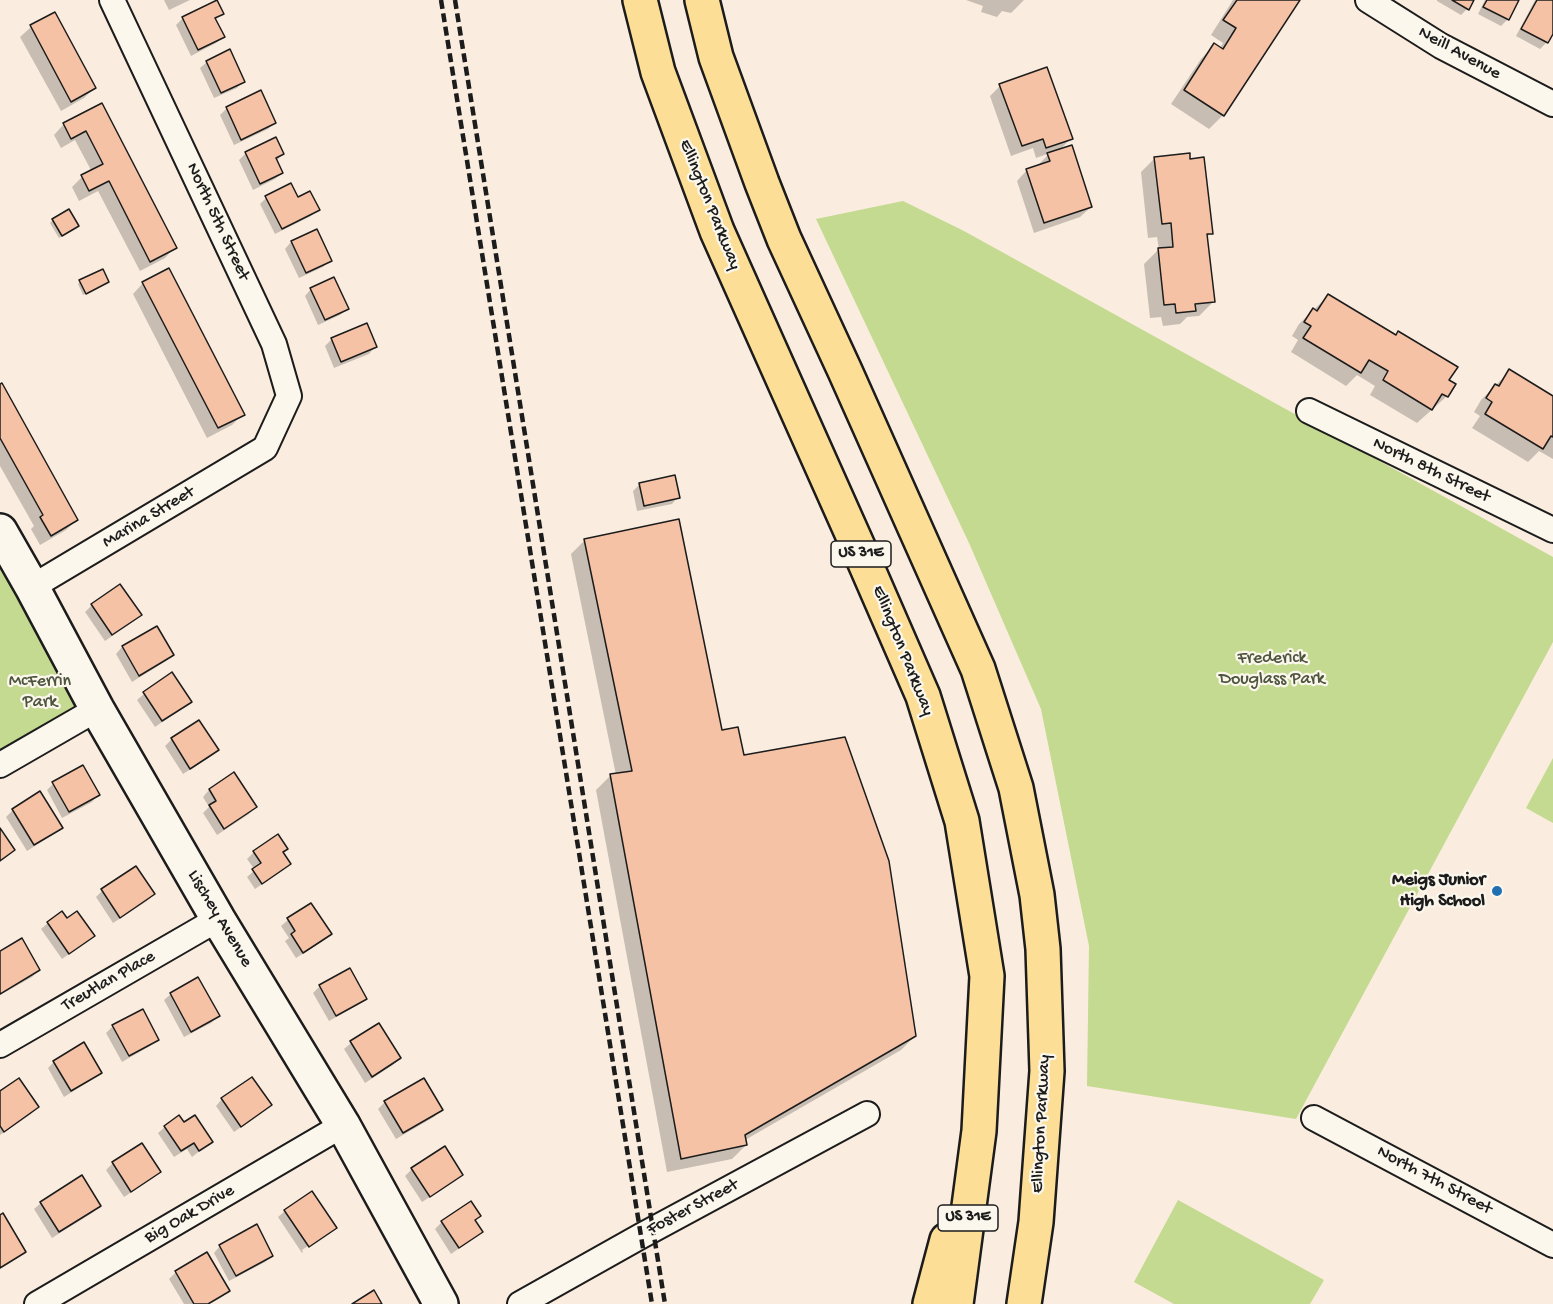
<!DOCTYPE html>
<html>
<head>
<meta charset="utf-8">
<style>
  body { margin:0 }
  canvas { display:block; background:#faecde }
</style>
</head>
<body>
<canvas width="1553" height="1304"></canvas>
<script>
const g = document.querySelector('canvas').getContext('2d');
g.lineJoin = 'round';
function fillPath(path, color) { g.fillStyle = color; g.fill(path, 'evenodd'); }
const toPath = rows => new Path2D(rows.map(r => 'M' + r).join(''));
function trace(path, color, width, dash) { g.strokeStyle = color; g.lineWidth = width; g.lineCap = dash ? 'butt' : 'round'; g.setLineDash(dash || []); g.stroke(path); }
function write(font, color, halo, rows, align = 'center') {
  g.font = font + ' "Gochi Hand",sans-serif'; g.lineWidth = 4.5; g.setLineDash([]); g.textBaseline = 'middle'; g.strokeStyle = halo; g.fillStyle = color; for (const [text, x, y, turn = 0] of rows) {
    g.save(); g.translate(x, y); g.rotate((+turn || 0) * Math.PI / 180); g.textAlign = isNaN(turn) ? turn : align; if (halo) g.strokeText(text, 0, 0); g.fillText(text, 0, 0); g.restore();
  }
}
fillPath(toPath([
  [903,201,964,231,1553,557,1553,642,1296,1119,1087,1086,1089,946,1041,709,969,543,816,219],
  [0,536,97,709,0,765],
  [1553,758,1553,823,1526,808],
  [1178,1200,1324,1280,1310,1304,1174,1304,1134,1282]
]), '#c4da90');
fillPath(toPath([
  [164,0,190,0,169,10],
  [966,0,1024,0,1011,13,1002,11,997,17,981,12,983,6],
  [1233,0,1298,0,1223,115,1209,129,1171,104,1201,59,1214,45,1220,48,1223,43,1211,35],
  [1437,0,1472,0,1467,9,1461,15,1437,1],
  [1485,0,1518,0,1508,19,1501,26,1478,14],
  [1535,0,1553,0,1553,31,1547,42,1540,49,1516,36],
  [222,13,215,20,223,37,216,43,191,56,176,25,183,18],
  [54,14,94,88,84,98,61,111,20,37,31,27],
  [207,62,243,81,237,88,214,98,200,68],
  [1000,86,1071,138,1059,151,1091,207,1080,217,1034,233,1017,181,1027,170,1038,167,1038,165,1050,153,1036,158,1033,148,1011,156,990,96],
  [260,92,274,123,268,129,234,145,220,115,226,109],
  [102,105,175,247,165,258,140,271,98,191,79,201,72,187,82,177,92,172,75,140,61,148,54,135,64,124],
  [246,153,283,154,276,161,282,173,275,179,253,190,239,160],
  [1155,158,1211,233,1206,238,1213,302,1199,316,1187,317,1180,324,1163,326,1161,317,1150,318,1144,264,1159,249,1157,237,1148,238,1141,172],
  [266,198,318,210,311,216,275,234,260,204],
  [53,220,75,228,59,238,50,223],
  [316,231,330,261,323,267,299,278,285,249,291,242],
  [80,281,108,282,105,284,83,295,78,284],
  [143,283,243,414,232,425,207,438,133,294],
  [311,289,347,309,340,315,318,325,305,296],
  [1328,296,1447,380,1447,396,1417,423,1370,395,1375,386,1357,375,1346,386,1291,352,1298,340,1292,336,1299,324],
  [332,339,375,347,369,354,334,368,325,346],
  [1510,371,1553,397,1553,459,1539,451,1528,462,1472,428,1480,416,1474,412,1481,400],
  [0,386,77,519,66,530,40,545,31,529,34,526,0,466],
  [640,484,678,497,672,504,637,511,633,491],
  [585,540,721,732,743,757,915,1036,901,1050,745,1140,746,1145,732,1159,667,1172,596,790,610,776,616,775,571,554],
  [120,586,140,615,134,621,105,641,85,612,92,605],
  [156,628,172,655,166,661,132,682,116,654,122,647],
  [172,675,190,701,183,708,155,727,137,700,144,694],
  [199,722,217,750,210,757,183,774,165,746,171,740],
  [234,775,255,807,249,814,217,835,203,813,209,807,203,797,209,790],
  [53,784,98,795,92,802,62,818,47,790],
  [13,810,61,827,54,834,27,851,6,817],
  [278,836,282,853,289,863,283,870,255,889,247,877,255,870,247,859,254,852],
  [102,891,154,894,147,901,113,923,96,897],
  [67,920,93,936,86,942,62,959,41,929,48,923],
  [288,920,330,934,323,941,296,958,285,941,289,938,281,926],
  [0,953,39,970,32,977,0,995],
  [320,986,365,999,358,1005,329,1021,313,993],
  [171,994,218,1016,211,1023,184,1037,164,1000],
  [379,1025,400,1058,393,1065,365,1083,344,1049,351,1043],
  [113,1026,157,1040,150,1046,122,1062,106,1033],
  [54,1062,100,1072,93,1079,64,1097,48,1068],
  [0,1093,37,1107,31,1114,0,1135],
  [222,1099,270,1105,264,1111,234,1132,216,1106],
  [385,1102,441,1110,434,1117,396,1139,378,1109],
  [165,1127,211,1142,192,1157,187,1149,174,1157,158,1133],
  [142,1145,159,1172,153,1178,124,1197,106,1170,113,1163],
  [412,1169,461,1174,455,1181,422,1202,405,1176],
  [41,1203,99,1206,92,1213,52,1238,34,1209],
  [470,1203,474,1221,481,1232,474,1238,451,1254,435,1229,442,1222],
  [285,1211,335,1228,330,1233,330,1231,302,1250,303,1252,302,1253,278,1217],
  [220,1246,272,1256,265,1262,229,1281,214,1253],
  [207,1254,228,1291,222,1297,210,1304,184,1304,169,1279,176,1272]
]), '#0003');
const building = toPath([
  [217,0,224,14,215,18,225,37,198,50,182,17,217,0],
  [1237,0,1300,0,1224,116,1184,90,1214,43,1223,49,1236,28,1223,20,1237,0],
  [1452,0,1474,0,1469,10,1452,0],
  [1487,0,1519,0,1509,20,1483,7,1487,0],
  [1537,0,1553,0,1553,34,1548,43,1521,29,1537,0],
  [55,12,96,88,71,102,30,25,55,12],
  [230,49,245,82,221,93,206,61,230,49],
  [1047,67,1073,139,1046,148,1043,139,1022,146,999,84,1047,67],
  [261,90,276,123,241,140,226,107,261,90],
  [102,103,177,248,150,262,109,181,89,191,81,175,103,164,86,131,71,139,63,123,102,103],
  [276,137,284,154,276,158,283,173,260,184,245,152,276,137],
  [1072,145,1092,207,1044,223,1026,169,1050,161,1047,153,1072,145],
  [1190,153,1190,159,1204,157,1213,234,1207,234,1215,302,1195,304,1196,311,1176,313,1175,304,1164,305,1158,248,1173,247,1171,223,1162,224,1154,157,1190,153],
  [291,183,298,197,310,191,320,210,282,229,265,196,291,183],
  [69,209,79,226,62,236,52,219,69,209],
  [317,229,332,261,306,273,291,241,317,229],
  [169,268,245,415,218,428,142,282,169,268],
  [103,269,109,282,86,294,79,280,103,269],
  [334,277,349,309,325,320,310,288,334,277],
  [1328,294,1396,335,1398,331,1458,367,1449,380,1456,384,1448,397,1442,394,1432,410,1383,380,1388,371,1369,360,1361,373,1303,338,1311,326,1304,322,1313,308,1317,311,1328,294],
  [367,323,377,347,341,362,331,338,367,323],
  [1509,369,1553,396,1553,437,1551,436,1543,449,1485,414,1492,402,1486,398,1495,384,1499,386,1509,369],
  [2,383,78,520,51,536,40,517,43,515,0,438,0,384,2,383],
  [675,475,680,498,644,506,639,483,675,475],
  [679,519,722,730,738,727,744,755,845,737,889,861,916,1036,745,1135,747,1145,681,1159,610,774,632,771,584,539,679,519],
  [120,584,142,615,112,635,91,604,120,584],
  [157,626,174,655,139,676,122,646,157,626],
  [172,672,192,702,162,721,143,692,172,672],
  [199,720,219,750,190,769,171,738,199,720],
  [83,765,100,795,69,812,52,782,83,765],
  [234,772,257,807,224,829,209,805,216,801,209,789,234,772],
  [40,791,63,828,34,845,12,809,40,791],
  [0,828,15,850,0,861,0,828],
  [278,834,288,849,283,852,291,864,262,884,252,869,261,863,253,851,278,834],
  [136,866,155,894,120,918,101,889,136,866],
  [311,903,332,934,303,953,291,934,295,931,287,918,311,903],
  [62,911,67,918,77,911,95,936,69,954,47,922,62,911],
  [22,938,40,970,0,994,0,951,22,938],
  [350,968,367,999,336,1016,319,985,350,968],
  [198,977,220,1016,191,1032,170,993,198,977],
  [143,1009,159,1040,129,1056,112,1025,143,1009],
  [379,1023,401,1058,372,1077,350,1041,379,1023],
  [84,1042,102,1073,71,1091,53,1061,84,1042],
  [252,1077,272,1105,241,1127,221,1098,252,1077],
  [19,1078,39,1107,4,1132,0,1126,0,1091,19,1078],
  [424,1078,443,1110,403,1133,384,1101,424,1078],
  [179,1115,184,1122,195,1115,213,1142,199,1151,194,1143,181,1151,164,1126,179,1115],
  [142,1143,161,1172,131,1192,112,1162,142,1143],
  [445,1146,463,1175,430,1197,411,1168,445,1146],
  [82,1175,101,1206,59,1232,40,1202,82,1175],
  [312,1191,337,1228,309,1247,284,1210,312,1191],
  [471,1201,481,1216,475,1220,483,1232,459,1248,441,1221,471,1201],
  [3,1213,26,1252,0,1268,0,1215,3,1213],
  [257,1224,273,1256,236,1276,219,1245,257,1224],
  [207,1252,230,1291,208,1304,194,1304,175,1271,207,1252],
  [374,1290,382,1304,352,1304,374,1290]
]);
fillPath(building, '#f5c2a6');
trace(building, '#1c1c1c', 1.5);
const street = toPath([
  [1368,0,1441,46,1553,104],
  [1309,411,1553,530],
  [32,587,265,448,289,396,274,344,112,0],
  [0,765,97,709],
  [0,1045,218,919],
  [1314,1118,1553,1245],
  [37,1304,343,1125],
  [520,1304,641,1236,867,1114]
]);
const secondary = toPath([
  [0,531,32,587,97,709,218,919,343,1125,441,1304]
]);
const highway = toPath([
  [640,0,658,72,717,231,859,549,923,696,962,821,987,976,979,1131,956,1304],
  [702,0,716,57,762,183,784,239,845,371,978,669,1016,788,1037,895,1043,949,1047,1071,1036,1222,1024,1304],
  [930,1304,947,1240]
]);
trace(street, '#1c1c1c', 28);
trace(secondary, '#1c1c1c', 38);
trace(highway, '#1c1c1c', 38);
trace(street, '#fbf7ec', 24);
trace(secondary, '#fbf7ec', 33);
trace(highway, '#fcde96', 33);
trace(toPath([
  [441,0,652,1304],
  [455,0,665,1304]
]), '#1c1c1c', 4.5, [9, 4.5]);
for (const [x, y, r, color] of [
  [1497,891,6,"#1f6fb2"]
]) { const dot = new Path2D(); dot.arc(x, y, r, 0, 2 * Math.PI); g.fillStyle = color; g.fill(dot); trace(dot, '#fbf7ec', 2); }
for (const [x, y, w] of [
  [861,554,60],
  [968,1218,60]
]) { const box = new Path2D(); box.roundRect(x - w / 2, y - 13, w, 26, 4.5); g.fillStyle = '#fbf7ec'; g.fill(box); trace(box, '#1c1c1c', 1.5); }
write('bold 16px', '#1c1c1c', null, [
  ["US 31E",861,554],
  ["US 31E",968,1218]
]);
write('18px', '#1c1c1c', '#fbf7ec', [
  ["Neill Avenue",1459,54,29],
  ["Ellington Parkway",709,205,68],
  ["North 5th Street",217,222,65],
  ["North 8th Street",1431,471,26],
  ["Marina Street",149,518,-31],
  ["Ellington Parkway",902,651,68],
  ["Lischey Avenue",219,919,59],
  ["Treutlan Place",109,982,-30],
  ["Ellington Parkway",1042,1124,-87],
  ["North 7th Street",1434,1181,28],
  ["Foster Street",693,1208,-28],
  ["Big Oak Drive",190,1215,-30]
]);
write('18px', '#4e553f', '#fbf7ec', [
  ["Frederick",1272,659],
  ["Douglass Park",1272,680],
  ["McFerrin",40,682],
  ["Park",40,703]
]);
write('bold 18px', '#1c1c1c', '#fbf7ec', [
  ["Meigs Junior",1485,881],
  ["High School",1485,902]
], 'right');
</script>
</body>
</html>
